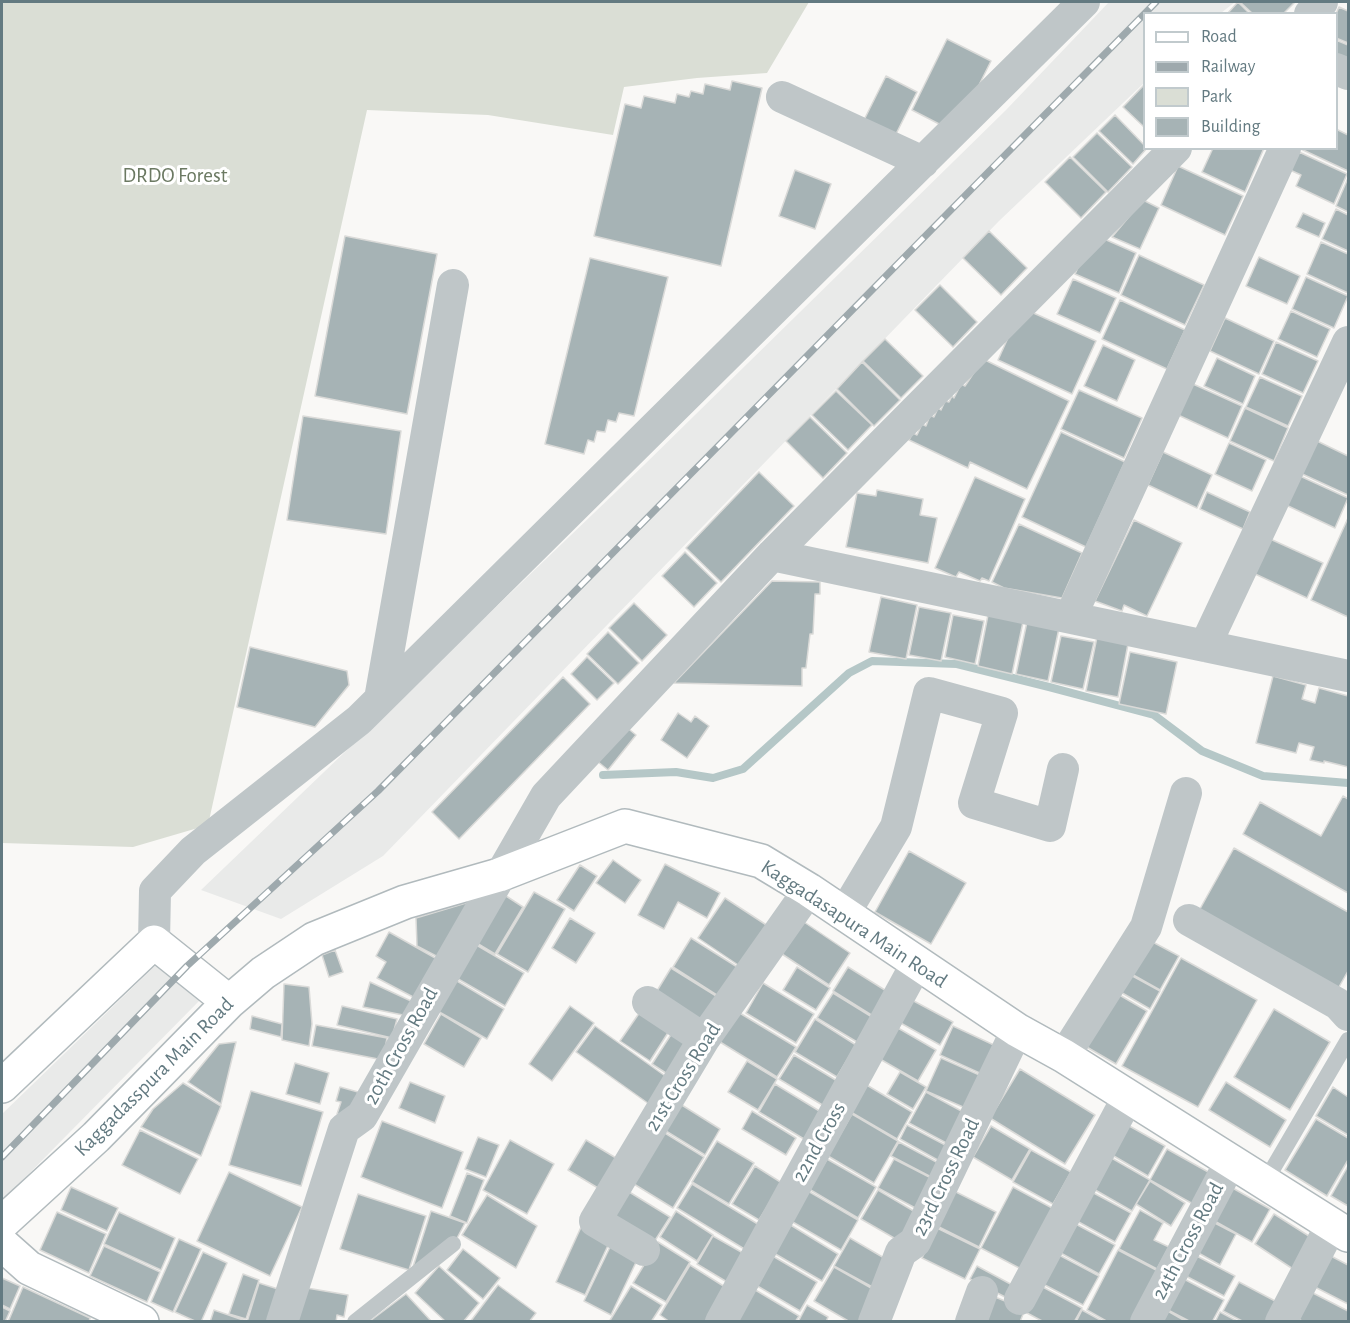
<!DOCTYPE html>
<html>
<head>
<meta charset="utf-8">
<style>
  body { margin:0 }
  #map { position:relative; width:1350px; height:1323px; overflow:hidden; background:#f9f8f6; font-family:"Alegreya Sans",sans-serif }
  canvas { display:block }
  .frame { position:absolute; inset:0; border:3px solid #637a81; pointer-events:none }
  .legend { position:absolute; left:1143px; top:12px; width:195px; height:138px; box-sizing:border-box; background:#fff; border:2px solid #c1cacd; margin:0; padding:8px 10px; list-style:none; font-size:18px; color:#637a81 }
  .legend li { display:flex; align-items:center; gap:12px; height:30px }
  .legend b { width:30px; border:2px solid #c1cacd }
</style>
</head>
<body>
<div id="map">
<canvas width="1350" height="1323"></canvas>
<div class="frame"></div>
<ul class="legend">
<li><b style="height:8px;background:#fff"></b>Road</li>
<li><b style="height:8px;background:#9ea9ad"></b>Railway</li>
<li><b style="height:16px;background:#daded5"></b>Park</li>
<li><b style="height:16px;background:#a6b3b5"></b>Building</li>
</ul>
</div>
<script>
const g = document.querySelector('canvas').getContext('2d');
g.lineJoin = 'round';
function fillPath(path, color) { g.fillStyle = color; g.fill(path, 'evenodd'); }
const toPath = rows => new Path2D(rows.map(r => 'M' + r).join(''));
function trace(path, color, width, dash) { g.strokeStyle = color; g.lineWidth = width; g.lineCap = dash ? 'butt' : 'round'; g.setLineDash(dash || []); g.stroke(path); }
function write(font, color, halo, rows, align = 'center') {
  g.font = font + ' "Alegreya Sans",sans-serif'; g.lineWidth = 6; g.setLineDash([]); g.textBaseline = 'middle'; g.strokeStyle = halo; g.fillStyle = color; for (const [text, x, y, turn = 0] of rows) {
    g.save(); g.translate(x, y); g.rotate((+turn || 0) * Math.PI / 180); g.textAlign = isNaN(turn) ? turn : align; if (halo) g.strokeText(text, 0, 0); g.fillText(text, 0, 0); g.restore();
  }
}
fillPath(toPath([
  [1109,2,1235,2,1221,13,1144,14,1144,83,999,221,383,856,281,919,201,890,644,465,1006,110],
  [157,964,201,999,2,1201,2,1114]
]), '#e9eae9');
fillPath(toPath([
  [2,2,809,2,767,73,697,78,624,87,613,135,488,115,367,110,208,825,133,847,2,843]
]), '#daded5');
trace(toPath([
  [603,775,676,772,713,778,743,769,849,673,872,661,957,664,1049,687,1154,715,1202,751,1263,776,1348,783]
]), '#b5c7c7', 8);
const building = toPath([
  [1238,2,1250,14,1227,14,1238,2],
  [1240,2,1295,2,1283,14,1253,14,1240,2],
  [1339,7,1348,11,1348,43,1336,38,1336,14,1339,7],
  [947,39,991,61,976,91,943,126,912,110,947,39],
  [1336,40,1348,45,1348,65,1336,60,1336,40],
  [886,76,917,92,895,136,864,120,886,76],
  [732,81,762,88,721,266,594,236,625,104,641,108,644,96,675,103,677,94,689,97,691,91,703,94,705,84,730,90,732,81],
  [1144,85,1144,127,1123,107,1144,85],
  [1115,115,1147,148,1133,164,1099,131,1115,115],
  [1336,129,1348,135,1348,171,1301,149,1336,148,1336,129],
  [1097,133,1132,167,1108,192,1073,157,1097,133],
  [1213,148,1264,148,1245,192,1202,172,1213,148],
  [1299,152,1347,174,1334,204,1296,186,1301,175,1290,170,1299,152],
  [1070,157,1106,192,1081,218,1045,182,1070,157],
  [1178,166,1243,196,1225,235,1161,205,1178,166],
  [795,170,831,184,815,229,779,216,795,170],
  [1348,178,1348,212,1336,206,1348,178],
  [1143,200,1159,208,1140,249,1112,237,1143,200],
  [1336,209,1348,215,1348,251,1322,239,1336,209],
  [1303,213,1325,223,1319,237,1296,227,1303,213],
  [989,231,1027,268,1001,295,963,258,989,231],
  [345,236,437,254,407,414,315,396,345,236],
  [1102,238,1136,253,1119,293,1075,274,1082,259,1102,238],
  [1321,242,1348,254,1348,293,1307,274,1321,242],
  [1139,255,1204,285,1185,325,1121,295,1139,255],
  [1259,257,1300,276,1287,304,1246,286,1259,257],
  [590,258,668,277,634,416,619,413,616,422,608,420,605,432,597,431,594,442,588,440,584,454,545,444,590,258],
  [1306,277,1348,296,1334,328,1292,309,1306,277],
  [1073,279,1116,298,1100,333,1057,314,1073,279],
  [940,285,977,322,953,347,915,310,940,285],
  [1120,300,1185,330,1167,369,1102,339,1120,300],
  [1029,311,1096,341,1072,394,998,360,1016,320,1029,311],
  [1291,311,1330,329,1317,357,1278,339,1291,311],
  [1225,318,1274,341,1259,374,1210,351,1225,318],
  [885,339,923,376,901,398,863,361,885,339],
  [1276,342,1318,361,1303,393,1262,374,1276,342],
  [1103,345,1135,360,1117,401,1084,386,1103,345],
  [1217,358,1255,376,1243,404,1204,386,1217,358],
  [983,359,1069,401,1027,489,970,462,968,468,909,440,913,433,917,435,922,424,926,426,930,415,934,417,938,408,941,410,945,401,949,402,952,396,954,398,961,384,965,386,983,359],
  [862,362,900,400,874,426,837,389,862,362],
  [1260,377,1302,396,1288,426,1246,407,1260,377],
  [1193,384,1242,406,1228,438,1178,415,1193,384],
  [1079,390,1142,418,1124,458,1061,429,1079,390],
  [836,391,872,425,848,450,812,415,836,391],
  [1245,408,1288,428,1274,461,1230,441,1245,408],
  [303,416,401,431,386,534,287,520,303,416],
  [810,417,847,453,823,478,786,441,810,417],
  [1061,432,1125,462,1086,547,1022,517,1061,432],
  [1315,440,1348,456,1348,495,1300,473,1315,440],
  [1229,443,1266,460,1252,491,1215,474,1229,443],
  [1163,452,1212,475,1197,508,1148,485,1163,452],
  [759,472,794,506,721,582,686,548,759,472],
  [1300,476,1348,498,1335,528,1286,505,1300,476],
  [975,477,1025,499,989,581,982,578,980,581,959,572,956,577,935,568,975,477],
  [877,490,923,499,920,515,937,518,928,563,846,547,857,493,876,496,877,490],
  [1207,492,1250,512,1243,529,1200,509,1207,492],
  [1348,518,1348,617,1311,600,1348,518],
  [1134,520,1182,543,1147,616,1124,605,1122,611,1095,601,1134,520],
  [1019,524,1082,553,1062,598,1004,588,992,582,1019,524],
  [1268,538,1323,563,1307,598,1253,573,1268,538],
  [685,552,717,583,694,607,662,576,685,552],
  [772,581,820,582,820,594,815,594,813,634,810,634,806,668,802,668,802,686,674,683,772,581],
  [881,597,917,605,906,659,869,652,881,597],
  [634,603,667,635,642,661,609,628,634,603],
  [919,607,951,613,941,661,909,655,919,607],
  [953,615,984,621,975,664,945,657,953,615],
  [988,615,1023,622,1012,674,978,666,988,615],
  [1027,622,1059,628,1048,681,1016,674,1027,622],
  [608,632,639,663,618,684,587,654,608,632],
  [1061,636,1094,642,1083,689,1051,682,1061,636],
  [1097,637,1128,644,1118,697,1086,691,1097,637],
  [250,647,347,671,349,685,315,727,237,707,250,647],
  [1130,652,1177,662,1166,714,1119,704,1130,652],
  [587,657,614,683,597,700,571,674,587,657],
  [1273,676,1306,685,1302,699,1315,703,1319,688,1348,696,1348,767,1324,761,1324,763,1310,760,1314,747,1299,743,1296,753,1256,743,1273,676],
  [563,677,590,704,459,839,432,812,563,677],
  [678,713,691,722,695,716,709,726,687,758,661,740,678,713],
  [625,726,636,735,608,770,597,761,625,726],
  [1343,796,1348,799,1348,893,1243,834,1260,802,1321,836,1343,796],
  [1234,848,1348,912,1348,971,1335,994,1196,916,1234,848],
  [909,851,966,883,931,944,875,912,909,851],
  [613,860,641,880,625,903,596,883,613,860],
  [665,864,720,893,707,918,678,902,664,929,638,915,665,864],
  [580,865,597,876,574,911,557,900,580,865],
  [534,892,565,909,528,972,497,954,534,892],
  [503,894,523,907,495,954,475,942,503,894],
  [725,898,771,928,744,969,698,938,725,898],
  [466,903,468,905,440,958,417,946,416,918,466,903],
  [570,918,595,933,576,963,552,948,570,918],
  [804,922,850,953,829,985,782,954,804,922],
  [389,932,437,959,415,998,377,978,386,962,376,956,389,932],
  [691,938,742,970,723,999,673,967,691,938],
  [1147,939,1179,956,1160,990,1128,972,1147,939],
  [473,943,524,973,505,1006,453,976,473,943],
  [335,950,343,972,329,977,322,955,335,950],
  [1181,958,1257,1000,1198,1107,1122,1066,1181,958],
  [797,967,830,988,816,1010,783,990,797,967],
  [848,967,888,992,873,1016,833,991,848,967],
  [671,968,721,999,702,1031,652,999,671,968],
  [1127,973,1160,991,1150,1009,1117,990,1127,973],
  [452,978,504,1009,487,1039,434,1009,452,978],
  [370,982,411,1001,408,1016,363,1007,370,982],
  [763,983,814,1014,796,1043,746,1013,763,983],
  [284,984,309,987,312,1024,309,1046,282,1040,284,984],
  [833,993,872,1017,857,1042,817,1018,833,993],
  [1116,993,1147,1011,1116,1064,1085,1046,1116,993],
  [910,999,953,1022,940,1045,897,1021,910,999],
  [342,1006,397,1019,392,1038,337,1025,342,1006],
  [570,1006,594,1023,552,1081,529,1064,570,1006],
  [642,1009,671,1028,650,1061,620,1041,642,1009],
  [1274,1009,1330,1042,1290,1110,1234,1077,1274,1009],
  [738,1012,796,1047,777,1077,720,1042,738,1012],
  [441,1014,481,1038,464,1067,424,1044,441,1014],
  [252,1016,282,1024,281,1037,250,1029,252,1016],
  [815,1019,856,1045,837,1077,795,1052,815,1019],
  [316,1025,387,1038,383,1060,312,1046,316,1025],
  [595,1026,668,1078,649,1104,576,1052,595,1026],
  [953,1026,996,1046,984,1075,940,1055,953,1026],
  [898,1028,936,1050,918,1081,880,1059,898,1028],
  [674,1030,693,1043,672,1077,652,1064,674,1030],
  [236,1042,221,1104,188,1082,219,1044,236,1042],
  [794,1055,839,1082,824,1106,779,1079,794,1055],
  [941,1058,984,1077,970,1110,926,1091,941,1058],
  [747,1061,777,1079,758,1110,728,1092,747,1061],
  [295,1063,329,1073,320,1104,286,1094,295,1063],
  [1020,1069,1095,1115,1065,1164,990,1118,1020,1069],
  [900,1072,926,1087,913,1109,887,1094,900,1072],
  [410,1082,445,1096,435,1123,399,1108,410,1082],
  [1226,1082,1286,1120,1270,1147,1209,1110,1226,1082],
  [183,1083,221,1106,201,1156,141,1127,153,1109,183,1083],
  [775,1084,821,1112,804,1139,759,1112,775,1084],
  [865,1084,912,1112,897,1139,849,1111,865,1084],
  [340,1087,358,1092,351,1118,337,1114,341,1102,336,1101,340,1087],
  [1333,1087,1348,1097,1348,1135,1316,1116,1333,1087],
  [251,1091,323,1112,301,1186,229,1165,251,1091],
  [926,1092,967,1114,950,1145,909,1123,926,1092],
  [677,1102,720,1129,705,1155,661,1128,677,1102],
  [752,1111,796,1138,786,1155,742,1129,752,1111],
  [852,1114,898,1141,874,1183,828,1156,852,1114],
  [1316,1119,1348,1138,1348,1160,1327,1196,1285,1170,1316,1119],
  [382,1121,463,1152,442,1208,361,1177,382,1121],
  [1124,1123,1165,1146,1148,1176,1107,1152,1124,1123],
  [907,1125,951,1148,943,1163,900,1139,907,1125],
  [991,1126,1030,1149,1012,1180,973,1157,991,1126],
  [140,1130,198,1159,180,1194,122,1165,140,1130],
  [660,1130,704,1157,673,1208,629,1181,660,1130],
  [478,1137,499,1145,486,1177,465,1169,478,1137],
  [510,1140,554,1164,527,1214,483,1190,510,1140],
  [586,1140,616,1158,598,1188,568,1170,586,1140],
  [717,1141,754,1163,729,1204,692,1182,717,1141],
  [899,1142,942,1165,935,1179,891,1156,899,1142],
  [1167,1149,1210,1173,1193,1204,1150,1180,1167,1149],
  [1031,1150,1071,1172,1053,1204,1013,1182,1031,1150],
  [1108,1156,1150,1180,1132,1211,1090,1187,1108,1156],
  [827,1159,876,1187,858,1218,809,1189,827,1159],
  [894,1159,935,1180,919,1210,878,1188,894,1159],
  [755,1166,782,1183,759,1220,732,1204,755,1166],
  [1348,1166,1348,1206,1331,1196,1348,1166],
  [229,1172,302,1207,270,1276,197,1241,229,1172],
  [467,1173,484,1180,467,1223,450,1216,467,1173],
  [1150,1181,1185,1203,1171,1226,1136,1204,1150,1181],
  [692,1184,761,1226,746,1250,677,1208,692,1184],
  [1229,1186,1270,1209,1252,1242,1211,1219,1229,1186],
  [71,1187,118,1208,107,1231,61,1210,71,1187],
  [1013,1187,1054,1209,1023,1270,981,1248,1013,1187],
  [626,1190,670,1217,654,1242,610,1215,626,1190],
  [878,1190,917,1213,901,1242,861,1219,878,1190],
  [808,1191,858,1220,841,1250,791,1221,808,1191],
  [954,1191,996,1212,979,1247,937,1226,954,1191],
  [1090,1191,1131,1213,1115,1242,1075,1220,1090,1191],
  [358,1194,426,1216,409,1270,340,1249,358,1194],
  [487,1195,537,1226,516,1268,462,1235,487,1195],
  [1140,1210,1163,1223,1154,1240,1169,1247,1157,1269,1119,1249,1140,1210],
  [431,1211,465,1223,456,1240,412,1270,431,1211],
  [676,1211,713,1235,697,1261,660,1237,676,1211],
  [57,1212,106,1234,89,1273,40,1250,57,1212],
  [119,1212,175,1238,161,1270,104,1244,119,1212],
  [1274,1214,1312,1238,1293,1269,1255,1244,1274,1214],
  [1209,1220,1236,1234,1220,1265,1193,1250,1209,1220],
  [1072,1222,1115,1245,1099,1274,1057,1251,1072,1222],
  [789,1224,838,1254,822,1281,772,1252,789,1224],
  [582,1225,611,1239,585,1295,556,1282,582,1225],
  [937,1228,980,1249,965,1279,922,1258,937,1228],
  [713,1236,743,1253,727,1282,697,1264,713,1236],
  [850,1238,891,1262,876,1289,834,1266,850,1238],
  [179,1239,201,1249,173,1312,151,1302,179,1239],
  [658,1242,690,1262,666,1302,633,1283,658,1242],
  [611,1245,638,1258,611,1315,584,1301,611,1245],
  [104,1246,160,1272,147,1302,90,1276,104,1246],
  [463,1249,500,1278,483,1299,447,1270,463,1249],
  [1118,1250,1158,1271,1132,1322,1108,1322,1087,1310,1118,1250],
  [203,1252,227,1263,201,1322,197,1322,175,1312,203,1252],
  [1193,1254,1235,1276,1224,1296,1182,1274,1193,1254],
  [771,1255,817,1282,800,1311,754,1284,771,1255],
  [1059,1255,1099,1276,1083,1305,1043,1284,1059,1255],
  [1329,1255,1348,1265,1348,1304,1313,1286,1329,1255],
  [690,1265,725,1287,705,1322,670,1322,660,1315,690,1265],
  [439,1266,479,1303,463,1322,446,1322,415,1293,439,1266],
  [977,1266,1016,1287,1009,1299,970,1279,977,1266],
  [834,1267,880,1293,864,1322,850,1322,814,1301,834,1267],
  [243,1274,259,1280,246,1319,229,1314,243,1274],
  [2,1278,20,1286,10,1309,2,1305,2,1278],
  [1182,1278,1224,1300,1212,1322,1191,1322,1166,1309,1182,1278],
  [1239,1282,1277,1302,1267,1322,1244,1322,1223,1311,1239,1282],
  [259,1283,278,1289,267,1322,247,1322,259,1283],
  [498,1285,536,1313,529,1322,470,1322,498,1285],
  [631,1286,662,1305,651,1322,609,1322,631,1286],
  [1041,1286,1082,1308,1074,1322,1044,1322,1027,1313,1041,1286],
  [23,1287,90,1318,89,1322,8,1322,23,1287],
  [301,1287,348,1295,344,1317,337,1315,336,1322,295,1322,301,1287],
  [752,1288,799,1316,795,1322,738,1322,752,1288],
  [1311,1292,1348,1311,1348,1322,1304,1322,1298,1319,1311,1292],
  [406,1294,432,1322,370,1321,406,1294],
  [990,1295,1025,1309,1020,1322,979,1322,990,1295],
  [807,1305,828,1317,826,1322,798,1322,807,1305],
  [2,1307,10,1311,5,1322,2,1322,2,1307],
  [214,1310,246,1321,245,1322,210,1322,214,1310],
  [1082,1310,1104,1322,1076,1322,1082,1310],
  [1166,1310,1187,1322,1160,1322,1166,1310],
  [1220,1312,1239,1322,1215,1322,1220,1312]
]);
fillPath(building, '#a6b3b5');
trace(building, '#dadad8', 1.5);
const secondary = toPath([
  [2,1086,154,942,229,1002],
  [2,1223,96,1137,229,1002,263,973,314,939,405,902,499,875,625,826,761,861,809,890,1017,1030,1064,1056,1348,1235],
  [2,1244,29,1268,142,1322]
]);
trace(secondary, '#b1babd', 36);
trace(toPath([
  [1265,1182,1348,1040],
  [355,1322,453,1244]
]), '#bfc6c8', 16);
trace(toPath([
  [1310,14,1322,2],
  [1336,69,1348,74],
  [782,97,923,162],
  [772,555,1348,676],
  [1071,616,1285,148],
  [1205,646,1348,342],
  [380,699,453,285],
  [844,914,896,827,929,693,1002,713,974,803,1050,826,1063,769],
  [1189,920,1338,1004,1348,1015],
  [154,942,155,891,193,851,359,720,1084,2],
  [648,1002,704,1039],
  [1064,1056,1146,927,1186,793],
  [644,1250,595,1221,704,1039,809,890],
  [1020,1299,1128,1097],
  [282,1322,344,1129,362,1116,546,796,772,555,1176,148],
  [721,1322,917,963],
  [874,1322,901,1252,915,1242,1017,1030],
  [971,1322,982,1292],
  [1146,1322,1231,1161],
  [1281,1322,1332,1224]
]), '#bfc6c8', 32);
trace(secondary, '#fff', 33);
const rail = toPath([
  [2,1157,187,966,378,791,1156,2]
]);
trace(rail, '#9ea9ad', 7);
trace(rail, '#fff', 4.5, [14]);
write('21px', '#6b7962', '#fff', [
  ["DRDO Forest",175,176]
]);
write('21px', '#637a81', '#fff', [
  ["Kaggadasapura Main Road",854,924,33],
  ["20th Cross Road",401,1046,-61],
  ["Kaggadasspura Main Road",154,1077,-45],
  ["21st Cross Road",683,1077,-58],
  ["22nd Cross",819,1142,-61],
  ["23rd Cross Road",946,1177,-64],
  ["24th Cross Road",1188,1241,-62]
]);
</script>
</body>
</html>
